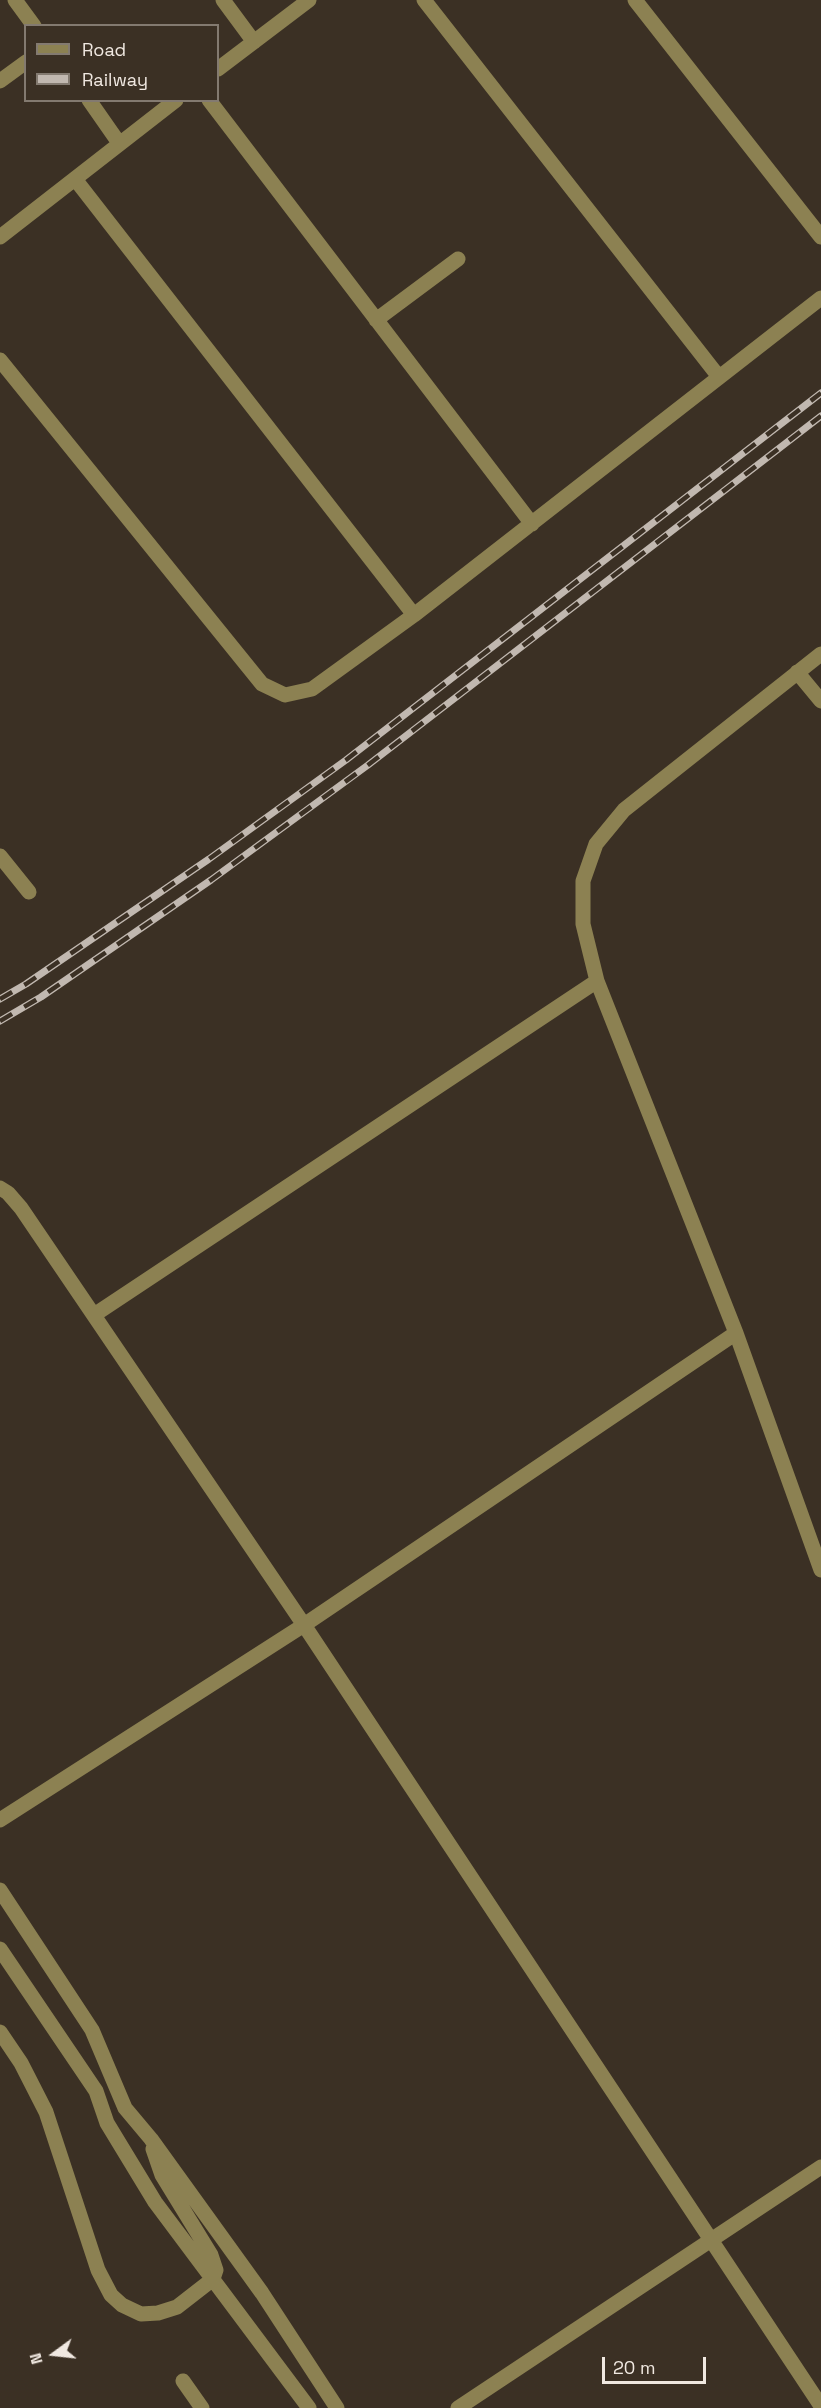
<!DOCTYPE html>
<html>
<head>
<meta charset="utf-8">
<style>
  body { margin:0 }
  #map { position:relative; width:821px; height:2408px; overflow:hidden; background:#3b3024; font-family:"Space Grotesk",sans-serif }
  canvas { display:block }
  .legend { position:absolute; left:24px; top:24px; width:195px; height:78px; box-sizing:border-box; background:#3b3024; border:2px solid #837a70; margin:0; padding:8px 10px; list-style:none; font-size:18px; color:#f0e8e1 }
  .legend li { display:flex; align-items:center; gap:12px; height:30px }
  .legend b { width:30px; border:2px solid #837a70 }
  .north { position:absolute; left:24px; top:2324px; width:60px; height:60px; -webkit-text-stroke:4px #3b3024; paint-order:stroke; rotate:255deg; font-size:16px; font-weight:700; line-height:24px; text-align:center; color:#f0e8e1 }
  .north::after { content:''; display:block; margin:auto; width:21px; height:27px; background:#f0e8e1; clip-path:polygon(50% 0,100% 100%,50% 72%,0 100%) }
  .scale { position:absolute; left:602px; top:2357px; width:104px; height:27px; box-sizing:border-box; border:3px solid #f0e8e1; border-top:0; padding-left:8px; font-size:18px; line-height:21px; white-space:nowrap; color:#f0e8e1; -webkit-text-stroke:4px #3b3024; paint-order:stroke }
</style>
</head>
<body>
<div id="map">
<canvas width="821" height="2408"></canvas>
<ul class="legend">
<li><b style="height:8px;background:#8c8152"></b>Road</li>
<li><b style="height:8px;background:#c1b8b0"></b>Railway</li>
</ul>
<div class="north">N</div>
<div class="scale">20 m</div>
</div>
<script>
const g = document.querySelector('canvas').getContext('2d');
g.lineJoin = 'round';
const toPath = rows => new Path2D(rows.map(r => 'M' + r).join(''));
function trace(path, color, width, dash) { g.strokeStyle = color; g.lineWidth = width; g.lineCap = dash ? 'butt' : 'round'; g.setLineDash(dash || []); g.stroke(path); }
trace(toPath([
  [15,0,34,26],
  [223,0,254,42],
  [424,0,719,377],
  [635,0,821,237],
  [218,69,309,0],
  [0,81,26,62],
  [89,100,119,143],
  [209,100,532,524],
  [75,179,414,615],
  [0,237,176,100],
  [376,320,458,259],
  [0,360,262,684,285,695,312,689,414,615,821,298],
  [821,654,624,810,596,844,583,881,583,924,597,981,736,1333,821,1570],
  [797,672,821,701],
  [0,856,29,892],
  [0,1188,8,1193,21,1208,304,1625,821,2406],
  [94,1315,597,981],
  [0,1820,304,1625,736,1333],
  [0,1890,92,2030,125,2108,151,2139,262,2293,337,2408],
  [0,1949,96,2091,107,2123,155,2202,309,2408],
  [0,2032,21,2063,46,2112,98,2270,111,2295,122,2305,141,2314,158,2313,177,2307,213,2279,216,2270,211,2255,162,2175,153,2149],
  [183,2381,202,2408],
  [458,2408,821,2167]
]), '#8c8152', 15);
const rail = toPath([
  [0,999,26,984,209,859,346,760,821,393],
  [0,1021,41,997,211,880,368,765,821,416]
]);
trace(rail, '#c1b8b0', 7);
trace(rail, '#3b3024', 4.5, [14]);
</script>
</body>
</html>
